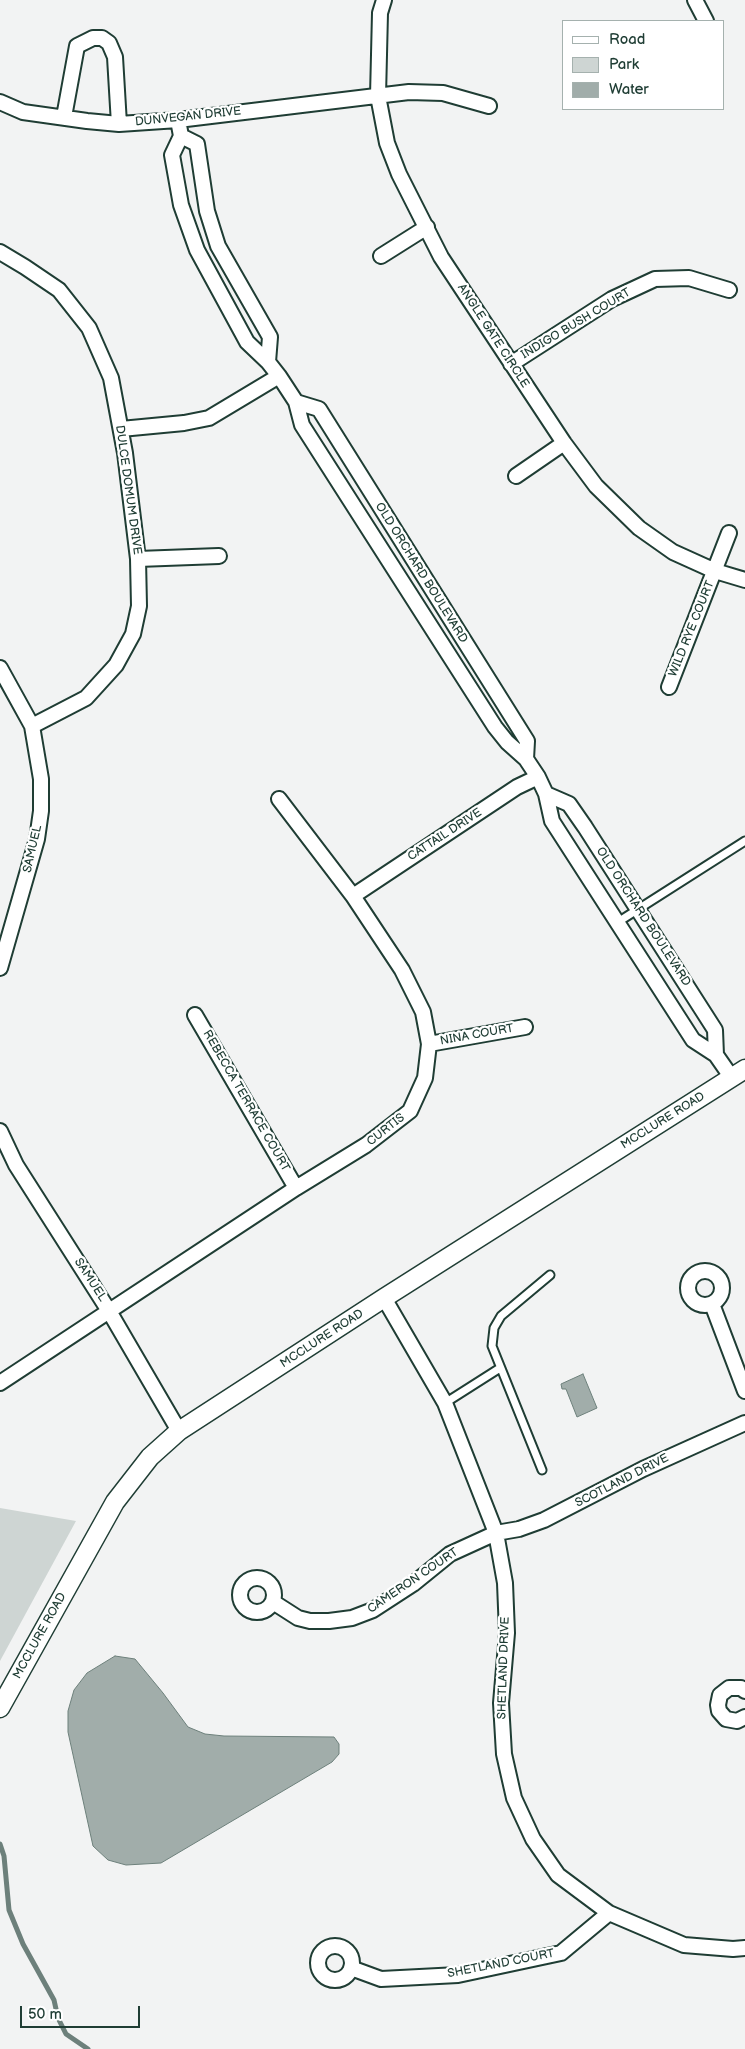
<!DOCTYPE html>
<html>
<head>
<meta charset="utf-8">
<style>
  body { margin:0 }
  #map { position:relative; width:745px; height:2049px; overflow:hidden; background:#f2f3f3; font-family:"Balsamiq Sans",sans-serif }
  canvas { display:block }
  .legend { position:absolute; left:562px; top:20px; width:162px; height:90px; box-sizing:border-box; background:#fff; border:1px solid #a5b1ae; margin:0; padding:6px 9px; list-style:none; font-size:15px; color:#1f3d34 }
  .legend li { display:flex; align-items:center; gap:10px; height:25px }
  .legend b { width:25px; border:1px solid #a5b1ae }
  .scale { position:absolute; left:20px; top:2006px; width:120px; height:22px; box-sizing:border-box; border:2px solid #1f3d34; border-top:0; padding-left:6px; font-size:15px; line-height:18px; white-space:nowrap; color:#1f3d34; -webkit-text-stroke:4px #fff; paint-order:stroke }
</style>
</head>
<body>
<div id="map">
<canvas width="745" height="2049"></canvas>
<ul class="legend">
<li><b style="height:6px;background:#fff"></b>Road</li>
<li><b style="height:14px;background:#ced5d3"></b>Park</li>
<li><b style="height:14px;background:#a1adaa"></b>Water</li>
</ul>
<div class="scale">50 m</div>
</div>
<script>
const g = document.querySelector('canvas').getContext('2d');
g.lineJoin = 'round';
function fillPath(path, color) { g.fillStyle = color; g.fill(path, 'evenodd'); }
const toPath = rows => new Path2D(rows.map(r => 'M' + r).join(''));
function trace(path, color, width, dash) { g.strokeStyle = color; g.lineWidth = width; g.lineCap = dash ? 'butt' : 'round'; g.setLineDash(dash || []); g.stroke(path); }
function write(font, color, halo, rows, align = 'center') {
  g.font = font + ' "Balsamiq Sans",sans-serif'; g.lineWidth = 4.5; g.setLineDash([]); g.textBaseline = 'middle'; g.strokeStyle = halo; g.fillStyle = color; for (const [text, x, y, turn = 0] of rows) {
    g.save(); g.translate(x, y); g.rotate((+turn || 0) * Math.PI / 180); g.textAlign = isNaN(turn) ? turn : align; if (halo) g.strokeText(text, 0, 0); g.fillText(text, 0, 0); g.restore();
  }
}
fillPath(toPath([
  [0,1508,76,1521,0,1661]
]), '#ced5d3');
const water = toPath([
  [583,1374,597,1408,577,1417,566,1389,562,1389,561,1384,583,1374],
  [115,1656,135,1659,163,1693,188,1727,205,1734,224,1736,334,1737,339,1744,339,1754,332,1762,161,1863,126,1865,108,1860,93,1846,68,1732,68,1711,74,1690,87,1673,115,1656]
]);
fillPath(water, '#a1adaa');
trace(water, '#6d807b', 1);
trace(toPath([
  [0,1844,4,1856,9,1910,23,1944,54,2000,58,2018,66,2034,88,2049]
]), '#6d807b', 5);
const service = toPath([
  [618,922,745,841],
  [445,1403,500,1368],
  [542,1470,492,1346,494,1328,501,1316,550,1275]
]);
const minor = toPath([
  [384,0,380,13,378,96,387,143,399,174,441,257,564,443,596,486,639,528,673,552,715,571,745,580],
  [695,0,706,21],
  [0,102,23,112,87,121,119,124,178,120,409,92,443,93,489,106],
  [64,117,77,46,93,38,102,38,109,43,115,57,119,124],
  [178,120,181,136,172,155,181,205,197,250,247,342,268,362,279,376,296,402,302,425,495,727,507,742,526,759,538,777,546,794,552,821,693,1040,716,1055,732,1078],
  [181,136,197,144,207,211,218,246,270,337,268,362],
  [0,252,25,267,59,290,89,328,111,378,125,453,138,559,139,606,133,634,116,665,86,698,32,726],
  [381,256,427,227],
  [511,364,612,299,655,279,689,278,729,290],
  [296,402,319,409,527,741,526,759],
  [121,429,184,423,209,418,279,376],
  [516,476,564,443],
  [138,559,219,556],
  [0,668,32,726,41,779,41,811,37,839,0,968],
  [669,687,729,533],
  [546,794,569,804,585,827,715,1030,716,1055],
  [353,896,517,787,538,777],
  [195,1015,296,1188],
  [429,1044,525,1027],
  [0,1131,16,1165,109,1311,179,1431],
  '688 1288a17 17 0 1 1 34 0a17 17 0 1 1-34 0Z',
  [384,1298,445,1403,496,1533,505,1583,507,1633,501,1703,504,1754,514,1798,533,1839,558,1875,609,1913,684,1945,733,1949,745,1948],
  [712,1304,745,1391],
  [0,1383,296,1188,366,1145,410,1111,425,1078,429,1044,423,1012,402,970,353,896,279,799],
  '240 1595a17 17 0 1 1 34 0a17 17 0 1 1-34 0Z',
  [273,1602,298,1618,310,1621,329,1621,352,1618,373,1610,413,1584,450,1554,496,1533,519,1529,544,1520,643,1469,745,1423],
  [745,1691,741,1688,729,1688,720,1695,718,1705,719,1711,726,1719,737,1721,745,1717],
  '318 1963a17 17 0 1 1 34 0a17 17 0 1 1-34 0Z',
  [351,1968,381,1979,458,1975,561,1953,609,1913]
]);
const tertiary = toPath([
  [0,1708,115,1502,150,1457,179,1431,384,1298,745,1069]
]);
trace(service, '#1f3d34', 11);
trace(minor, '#1f3d34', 18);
trace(tertiary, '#1f3d34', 21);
trace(service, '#fff', 7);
trace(minor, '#fff', 14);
trace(tertiary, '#fff', 18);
write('12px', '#1f3d34', '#fff', [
  ["DUNVEGAN DRIVE",188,117,-6],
  ["INDIGO BUSH COURT",576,324,-31],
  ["ANGLE GATE CIRCLE",493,336,57],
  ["DULCE DOMUM DRIVE",128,490,82],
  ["OLD ORCHARD BOULEVARD",421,573,58],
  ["WILD RYE COURT",692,629,-68],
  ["CATTAIL DRIVE",445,835,-33],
  ["SAMUEL",33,849,-77],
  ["OLD ORCHARD BOULEVARD",643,917,57],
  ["NINA COURT",477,1035,-10],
  ["REBECCA TERRACE COURT",246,1101,60],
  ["MCCLURE ROAD",663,1121,-32],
  ["CURTIS",386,1130,-38],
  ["SAMUEL",90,1280,57],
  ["MCCLURE ROAD",322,1339,-33],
  ["SCOTLAND DRIVE",622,1481,-27],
  ["CAMERON COURT",413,1581,-34],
  ["MCCLURE ROAD",40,1636,-61],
  ["SHETLAND DRIVE",504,1668,-88],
  ["SHETLAND COURT",501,1964,-11]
]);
</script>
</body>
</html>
